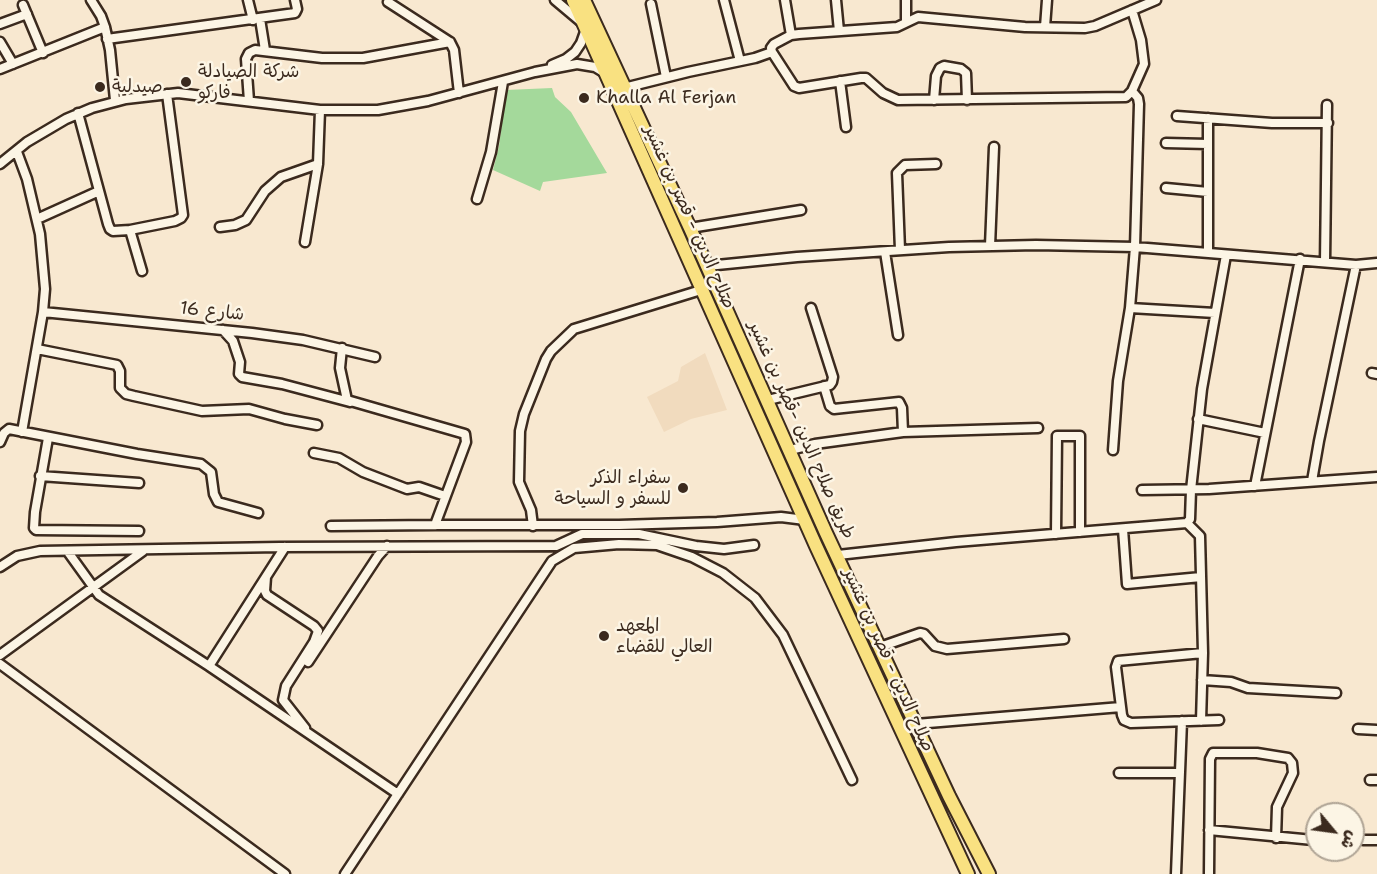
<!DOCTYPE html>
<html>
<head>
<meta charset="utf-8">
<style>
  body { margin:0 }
  #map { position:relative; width:1377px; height:874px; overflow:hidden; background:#f8e8d0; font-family:"Shantell Sans","Playpen Sans Arabic",sans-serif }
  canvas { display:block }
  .north { position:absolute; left:1305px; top:802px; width:60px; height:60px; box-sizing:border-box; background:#fcf5e5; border:2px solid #afa495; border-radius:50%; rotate:119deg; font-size:16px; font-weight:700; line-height:24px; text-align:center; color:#3b2a1e }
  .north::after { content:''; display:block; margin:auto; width:21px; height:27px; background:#3b2a1e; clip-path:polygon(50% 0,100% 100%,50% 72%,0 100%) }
</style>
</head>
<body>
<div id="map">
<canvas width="1377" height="874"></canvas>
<div class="north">ش</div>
</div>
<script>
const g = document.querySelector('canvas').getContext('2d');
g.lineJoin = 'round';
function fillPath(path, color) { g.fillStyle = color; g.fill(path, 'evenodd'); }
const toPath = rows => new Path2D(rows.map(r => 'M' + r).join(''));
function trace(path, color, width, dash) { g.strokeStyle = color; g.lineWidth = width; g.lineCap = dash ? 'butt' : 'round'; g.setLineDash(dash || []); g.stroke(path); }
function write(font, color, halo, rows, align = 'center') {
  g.font = font + ' "Shantell Sans","Playpen Sans Arabic",sans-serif'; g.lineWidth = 5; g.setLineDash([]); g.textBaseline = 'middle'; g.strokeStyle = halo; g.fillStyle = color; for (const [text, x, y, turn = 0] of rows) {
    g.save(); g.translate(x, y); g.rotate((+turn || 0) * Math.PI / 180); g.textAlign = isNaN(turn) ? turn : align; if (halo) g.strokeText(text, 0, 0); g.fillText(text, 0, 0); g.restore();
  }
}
fillPath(toPath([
  [705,353,727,410,691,419,664,432,647,397,678,381,681,367]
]), '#f1dbbe');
fillPath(toPath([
  [552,88,555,97,571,112,607,173,543,182,540,191,493,170,499,146,506,90]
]), '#a4d99b');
const minor = toPath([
  [91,0,101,16,105,27,110,50,115,100],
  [248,0,253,20],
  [555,0,580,21],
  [724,0,740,61],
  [785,0,791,35],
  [836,0,839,31],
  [906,0,906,21],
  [388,2,450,42,454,50,459,93],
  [651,4,666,77],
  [23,5,43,53],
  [260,19,265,50],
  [0,24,27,14],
  [1045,27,1047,0],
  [107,39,295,13,297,9,295,0],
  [0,42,13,64],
  [772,52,794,86,799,88,861,78,866,78,883,93,898,100,1126,97,1132,91,1144,64,1141,40,1132,10],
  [552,65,566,59,575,52,581,43,586,29],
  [0,69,105,27],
  [840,81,846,127],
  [624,88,688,72,755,58,772,52,771,48,774,44,791,35,799,34,897,27,918,17,1025,27,1085,28,1095,26,1156,0],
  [934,100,936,76,940,68,944,66,961,69,966,73,967,100],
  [249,101,246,59,249,53,255,50,322,58,363,58,450,42],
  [78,113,108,224,110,229,113,231,130,230,142,271],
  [1177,116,1272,123,1328,123],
  [1208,118,1208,253],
  [1166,143,1208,144],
  [17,152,27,179,40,234,45,289,43,312,22,432],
  [0,164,27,142,66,119,92,108,126,99,178,93,320,110,378,110,428,101,535,72,577,64,595,67,605,73],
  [1166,188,1208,192],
  [477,199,491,152,503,82],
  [37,219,99,191],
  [220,227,235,225,246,220,265,191,281,177,318,164],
  [690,228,801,210],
  [130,230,175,221,181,218,183,215,167,94],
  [305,242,318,164,320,110],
  [990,246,994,147],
  [900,250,897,173,905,165,936,164],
  [885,252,898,335],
  [1325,262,1327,105],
  [707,266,797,257,949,247,1036,245,1135,247,1356,265,1377,263],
  [1130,308,1215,313],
  [43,312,252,333,303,340,375,357],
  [223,330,233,341,240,362,239,374,242,377,282,384,350,402],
  [342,348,340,368,347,400,465,434,466,442,435,525],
  [37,349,117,365,120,371,120,388,126,394,134,396,202,411,249,409,285,419,317,425],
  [1372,373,1377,374],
  [824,386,830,406,834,409,899,402,902,408,903,432],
  [768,400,830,385,832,382,833,377,811,308],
  [1198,419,1265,433],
  [48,438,35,512,34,528,36,530,139,531],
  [0,442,4,433,9,429,137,454,201,464,211,472,214,494,218,502,258,513],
  [790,450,815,444,903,432,1038,428],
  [1113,450,1118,381,1130,308,1135,247,1139,104,1138,98,1132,91],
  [314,453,339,458,363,472,407,489,419,487,445,496],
  [40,476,139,483],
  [1312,481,1319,441,1356,265],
  [1255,486,1300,259],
  [1142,490,1209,489,1377,477],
  [1187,523,1200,536,1203,653,1201,721],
  [331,526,435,525,619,525,717,522,781,517,805,520],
  [533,526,531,510,519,482,520,431,524,414,546,359,551,351,574,329,701,290],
  [1123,529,1127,584,1201,577],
  [1056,534,1057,436,1080,436,1080,532],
  [68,552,99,595,209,666,398,794],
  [838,555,956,542,1187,523,1190,519,1191,490,1202,389,1226,255],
  [0,567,17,556,40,551,280,547,556,546,582,534,639,534,696,546,724,549,754,545],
  [266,577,265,591,267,595,314,626,318,631,314,642,286,686,283,700,305,728],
  [880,647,920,633,924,634,935,646,947,649,1064,639],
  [1203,653,1118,661,1116,667,1122,715,1124,720,1131,723,1219,720],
  [0,655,143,551],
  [308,662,378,556,387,546],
  [0,664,285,874],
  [209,666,285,547],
  [1202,680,1231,682,1248,688,1336,693],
  [916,724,1121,707],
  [1358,729,1377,730],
  [1119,773,1179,773],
  [1370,780,1377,780],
  [1209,830,1313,840],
  [1363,840,1377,840],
  [345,874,552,561,574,548,619,544,657,545,692,557,723,573,755,598,783,635,852,780],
  [1176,874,1182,721],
  [1209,874,1210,759,1213,753,1257,753,1288,758,1292,763,1293,773,1277,807,1276,838]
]);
const highway = toPath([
  [573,0,816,546,968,874],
  [584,0,690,228,826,533,949,796,989,874]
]);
trace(minor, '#3b2a1e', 13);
trace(highway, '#3b2a1e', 16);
trace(minor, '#fcf5e5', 8);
trace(highway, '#f9e181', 12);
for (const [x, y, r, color] of [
  [186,82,6,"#3b2a1e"],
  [100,87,6,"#3b2a1e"],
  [584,98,6,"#3b2a1e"],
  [683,488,6,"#3b2a1e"],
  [604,636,6,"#3b2a1e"]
]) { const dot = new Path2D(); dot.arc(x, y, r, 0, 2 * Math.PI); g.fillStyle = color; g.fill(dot); trace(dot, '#fcf5e5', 2); }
write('18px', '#3b2a1e', '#fcf5e5', [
  ["شركة الصيادلة",198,72],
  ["فاركو",198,93],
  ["صيدلية",112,87],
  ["Khalla Al Ferjan",596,98],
  ["سفراء الذكر",671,478,"right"],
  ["للسفر و السياحة",671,499,"right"],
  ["المعهد",616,626],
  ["العالي للقضاء",616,647]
], 'left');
write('18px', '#3b2a1e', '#fcf5e5', [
  ["صلاح الدين - قصر بن غشير",689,217,66],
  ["شارع 16",212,312,6],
  ["طريق صلاح الدين -قصر بن غشير",801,430,66],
  ["صلاح الدين - قصر بن غشير",888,660,66]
]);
</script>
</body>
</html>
